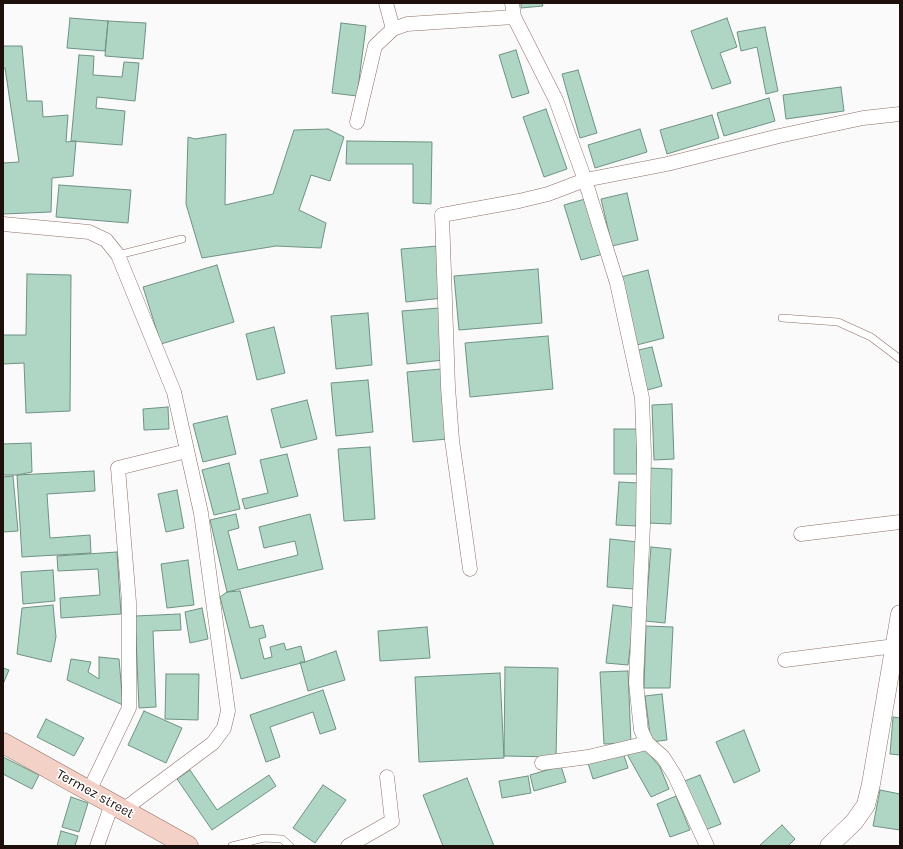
<!DOCTYPE html>
<html>
<head>
<meta charset="utf-8">
<style>
  body { margin:0 }
  #map { position:relative; width:903px; height:849px; overflow:hidden; background:#fafafa; font-family:Karla,sans-serif }
  canvas { display:block }
  .frame { position:absolute; inset:0; border:4px solid #1c0f0c; pointer-events:none }
</style>
</head>
<body>
<div id="map">
<canvas width="903" height="849"></canvas>
<div class="frame"></div>
</div>
<script>
const g = document.querySelector('canvas').getContext('2d');
g.lineJoin = 'round';
function fillPath(path, color) { g.fillStyle = color; g.fill(path, 'evenodd'); }
const toPath = rows => new Path2D(rows.map(r => 'M' + r).join(''));
function trace(path, color, width, dash) { g.strokeStyle = color; g.lineWidth = width; g.lineCap = dash ? 'butt' : 'round'; g.setLineDash(dash || []); g.stroke(path); }
function write(font, color, halo, rows, align = 'center') {
  g.font = font + ' Karla,sans-serif'; g.lineWidth = 3.5; g.setLineDash([]); g.textBaseline = 'middle'; g.strokeStyle = halo; g.fillStyle = color; for (const [text, x, y, turn = 0] of rows) {
    g.save(); g.translate(x, y); g.rotate((+turn || 0) * Math.PI / 180); g.textAlign = isNaN(turn) ? turn : align; if (halo) g.strokeText(text, 0, 0); g.fillText(text, 0, 0); g.restore();
  }
}
const building = toPath([
  [521,3,542,3,543,6,521,8,521,3],
  [70,18,108,21,105,51,67,48,70,18],
  [727,18,737,47,720,53,731,83,712,89,691,31,727,18],
  [108,21,146,23,143,59,105,56,108,21],
  [341,23,366,26,357,96,332,93,341,23],
  [765,27,778,91,766,94,757,47,741,51,737,32,765,27],
  [3,46,22,46,27,101,42,101,43,117,68,115,66,142,76,141,73,176,52,178,51,212,3,214,3,163,19,162,5,68,3,68,3,46],
  [516,50,529,93,512,98,499,55,516,50],
  [79,55,94,56,93,75,122,77,124,62,139,63,135,101,97,97,96,108,125,111,122,145,71,141,79,55],
  [578,70,597,133,580,138,562,74,578,70],
  [841,87,844,111,786,119,783,95,841,87],
  [769,98,775,121,724,136,717,113,769,98],
  [546,109,567,169,544,177,523,117,546,109],
  [712,115,719,138,667,154,660,130,712,115],
  [328,129,344,137,330,181,311,175,299,210,326,223,321,248,276,246,202,258,186,204,188,137,195,139,226,134,225,205,273,194,294,130,328,129],
  [640,129,647,152,595,168,588,145,640,129],
  [347,141,432,142,431,204,413,203,413,164,346,164,347,141],
  [59,185,131,190,128,223,56,217,59,185],
  [627,193,638,240,612,246,601,199,627,193],
  [585,199,603,254,581,260,564,205,585,199],
  [438,246,443,298,406,302,401,249,438,246],
  [217,265,234,322,161,344,143,287,217,265],
  [538,269,542,323,459,330,454,276,538,269],
  [648,270,664,338,633,346,617,278,648,270],
  [27,274,71,275,70,411,26,413,24,363,3,364,3,335,26,335,27,274],
  [439,308,444,360,407,364,402,311,439,308],
  [368,313,372,365,336,369,331,316,368,313],
  [274,327,285,373,257,380,246,334,274,327],
  [548,336,553,389,470,397,465,343,548,336],
  [652,347,662,386,644,391,634,351,652,347],
  [441,369,448,439,413,442,407,372,441,369],
  [368,380,373,432,336,436,331,383,368,380],
  [307,400,317,439,281,448,271,409,307,400],
  [672,404,674,459,654,460,652,405,672,404],
  [168,407,169,429,144,430,143,409,168,407],
  [227,416,236,454,203,462,193,424,227,416],
  [614,429,637,429,637,474,614,474,614,429],
  [31,443,32,472,17,475,3,475,3,444,31,443],
  [370,447,375,519,344,521,338,449,370,447],
  [287,454,298,496,245,509,242,499,268,493,260,460,287,454],
  [229,463,240,509,214,515,202,470,229,463],
  [649,468,672,469,671,524,648,523,649,468],
  [94,471,95,491,47,494,50,538,90,535,91,553,22,557,17,475,94,471],
  [13,476,18,531,3,532,3,477,13,476],
  [619,482,639,483,636,526,616,525,619,482],
  [177,490,184,528,166,532,158,494,177,490],
  [236,514,239,528,228,531,238,570,298,555,295,541,264,548,259,527,310,514,323,569,227,592,210,520,236,514],
  [610,539,638,542,634,589,607,587,610,539],
  [651,547,671,549,665,623,645,621,651,547],
  [117,552,121,614,61,618,60,598,100,595,98,569,58,571,57,556,117,552],
  [188,560,194,605,167,608,161,564,188,560],
  [53,570,55,601,23,604,21,572,53,570],
  [240,591,250,628,263,625,266,637,259,639,264,659,272,657,270,647,284,643,286,650,301,646,305,662,241,679,220,597,227,592,240,591],
  [53,605,56,637,51,662,17,654,22,608,53,605],
  [613,605,635,608,628,665,606,663,613,605],
  [202,608,208,639,190,643,185,612,202,608],
  [180,614,181,630,153,631,156,707,139,708,135,616,180,614],
  [646,626,673,627,670,688,644,688,646,626],
  [427,627,430,658,380,661,378,631,427,627],
  [336,651,345,680,308,691,300,662,305,662,336,651],
  [99,657,119,659,123,705,67,680,71,659,91,662,88,672,99,679,99,657],
  [505,667,558,668,556,757,504,756,505,667],
  [3,668,9,670,3,684,3,668],
  [628,671,631,743,604,744,600,672,628,671],
  [500,673,504,758,419,762,415,677,500,673],
  [166,674,199,674,198,720,165,719,166,674],
  [323,690,336,729,320,734,313,712,270,727,280,757,266,762,250,715,323,690],
  [662,694,667,740,651,742,645,696,662,694],
  [144,711,182,728,166,763,128,745,144,711],
  [893,717,900,718,900,755,890,754,893,717],
  [46,719,84,738,74,756,37,737,46,719],
  [744,730,760,771,734,783,716,742,744,730],
  [645,749,660,767,669,789,651,797,627,754,645,749],
  [623,752,628,768,593,779,588,763,623,752],
  [3,757,39,775,32,789,3,774,3,757],
  [561,766,566,782,534,791,530,775,561,766],
  [190,770,217,810,269,775,276,786,212,830,177,779,190,770],
  [700,775,721,824,705,830,682,782,700,775],
  [528,776,531,793,502,798,499,781,528,776],
  [467,778,494,846,443,846,423,795,467,778],
  [323,785,346,800,315,843,293,828,323,785],
  [880,790,900,794,900,830,873,826,880,790],
  [676,796,690,830,670,837,657,804,676,796],
  [71,797,88,803,79,832,62,827,71,797],
  [782,825,795,839,788,846,759,846,782,825],
  [61,831,78,836,75,846,57,846,61,831]
]);
fillPath(building, '#afd5c5');
trace(building, '#6e9283', 1);
const service = toPath([
  [118,255,182,239],
  [782,318,838,322,871,337,900,359],
  [232,846,264,838,282,839,290,846]
]);
const minor = toPath([
  [386,3,393,29],
  [512,3,514,17,556,100,585,180,667,164,779,136,863,118,900,114],
  [357,122,375,46,393,29,407,24,514,17],
  [3,224,89,232,106,240,118,255,174,392,201,513,228,711,224,728,213,743,123,810],
  [801,534,900,522],
  [470,569,452,440,448,387,442,215,519,201,548,194,585,180,617,283,642,398,644,453,643,525,636,683,641,730,647,743,663,757,675,776,707,846],
  [785,660,895,646],
  [542,763,588,757,647,743],
  [89,791,129,708,129,602,118,468,187,451],
  [97,846,112,804],
  [348,846,392,821,387,777]
]);
const tertiary = toPath([
  [829,846,854,822,866,805,871,784,900,614]
]);
const secondary = toPath([
  [3,743,188,846]
]);
trace(service, '#906f65', 8);
trace(minor, '#906f65', 15);
trace(tertiary, '#906f65', 19);
trace(secondary, '#906f65', 21);
trace(service, '#fff', 7);
trace(minor, '#fff', 14);
trace(tertiary, '#fff', 18);
trace(secondary, '#f4d1c7', 20);
write('14px', '#1c0f0c', '#fff', [
  ["Termez street",95,794,29]
]);
</script>
</body>
</html>
